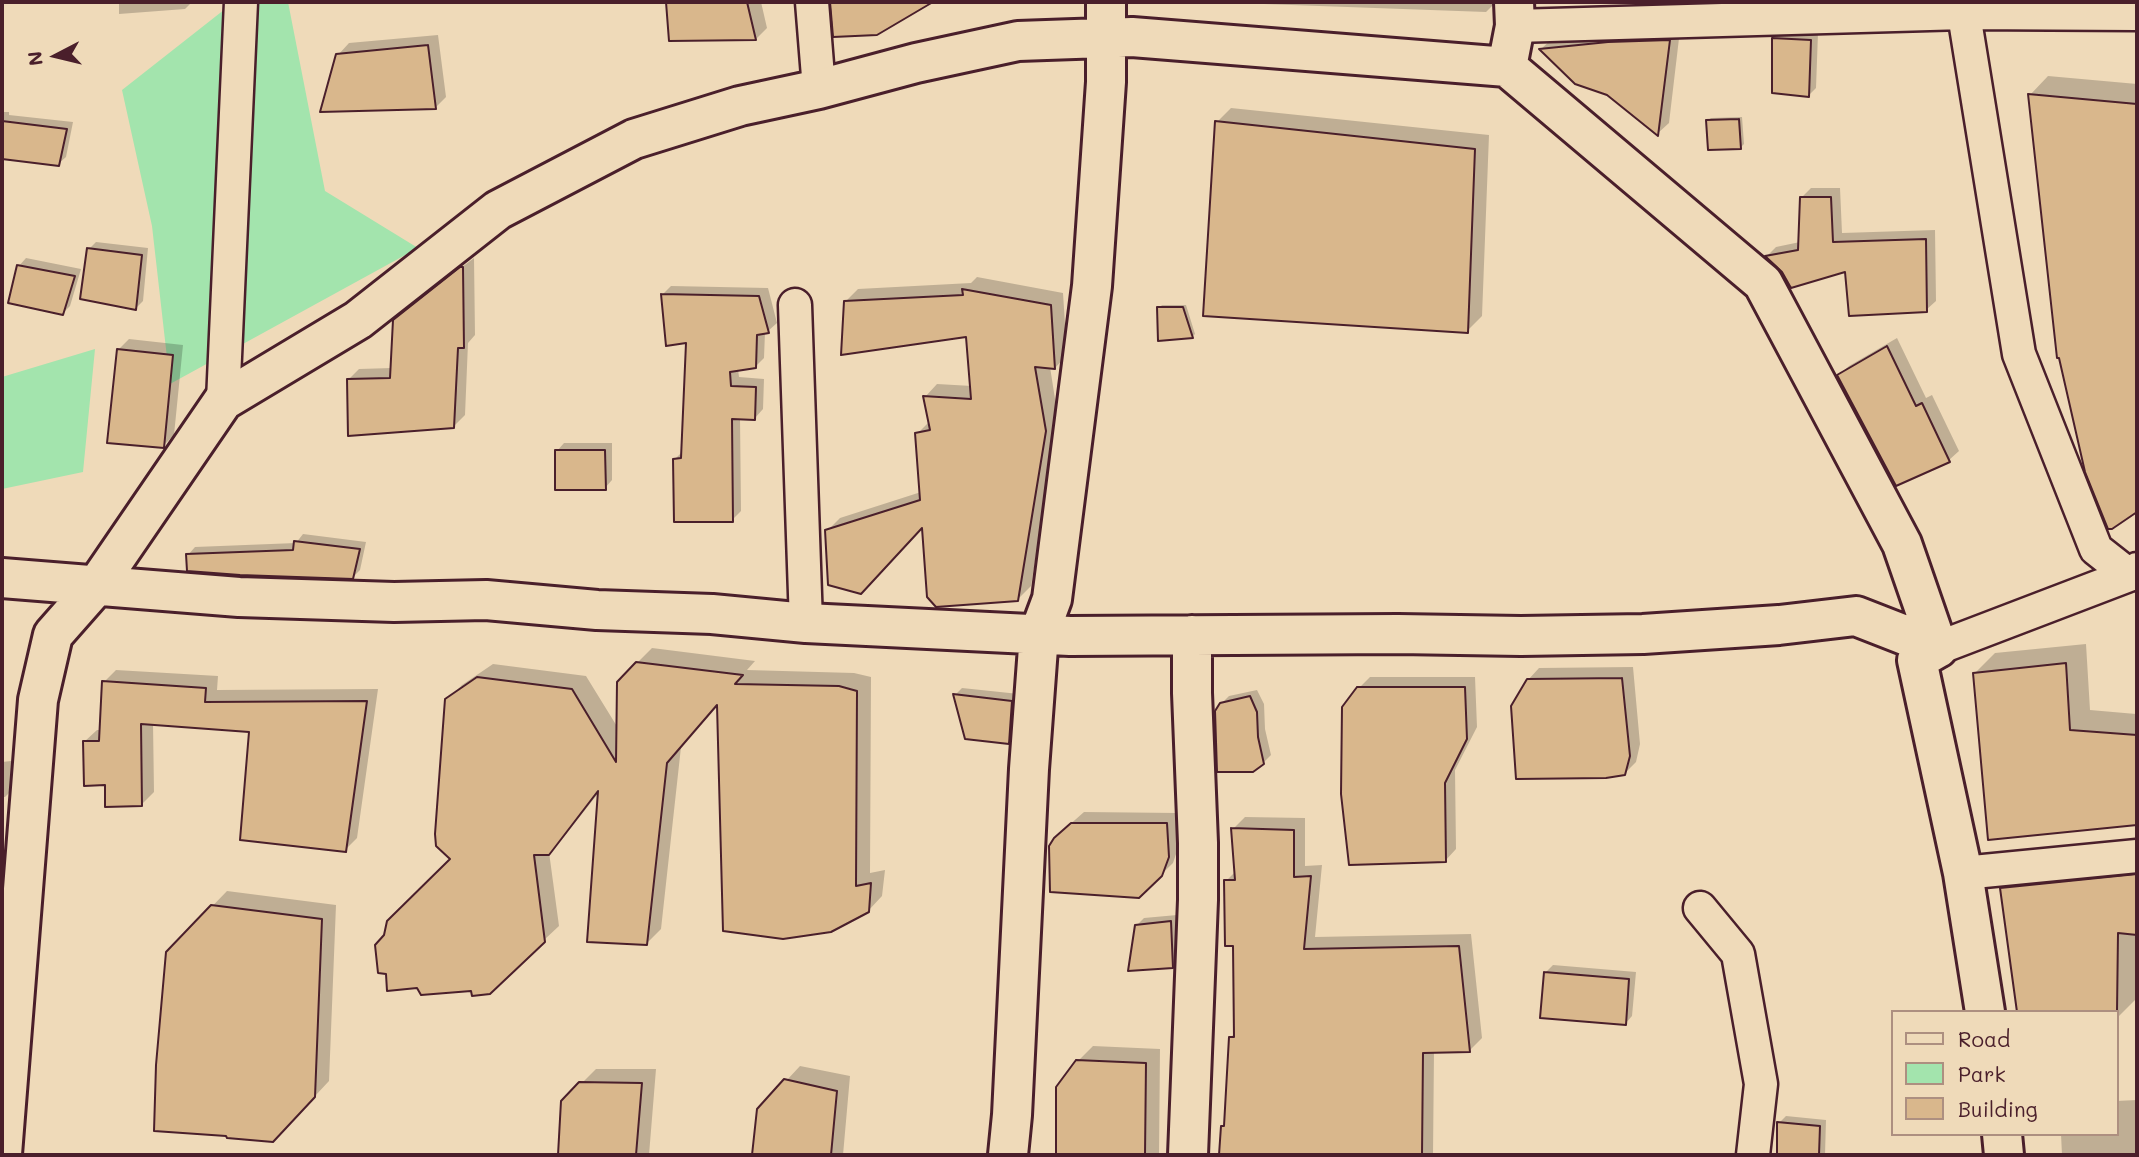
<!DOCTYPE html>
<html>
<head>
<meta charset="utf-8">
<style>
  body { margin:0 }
  #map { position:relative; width:2139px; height:1157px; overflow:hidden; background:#efdab9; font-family:Mali,sans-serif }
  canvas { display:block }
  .frame { position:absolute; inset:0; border:4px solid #4a1f2b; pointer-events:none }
  .legend { position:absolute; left:1891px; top:1010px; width:228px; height:126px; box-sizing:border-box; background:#efdab9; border:2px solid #ad8f80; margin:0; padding:9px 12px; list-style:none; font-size:21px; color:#4a1f2b }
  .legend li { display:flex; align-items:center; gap:14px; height:35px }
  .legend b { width:35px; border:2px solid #ad8f80 }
  .north { position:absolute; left:21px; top:21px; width:70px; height:70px; -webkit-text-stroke:5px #efdab9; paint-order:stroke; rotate:263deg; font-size:19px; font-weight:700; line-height:28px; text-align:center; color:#4a1f2b }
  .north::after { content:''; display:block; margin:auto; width:24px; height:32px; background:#4a1f2b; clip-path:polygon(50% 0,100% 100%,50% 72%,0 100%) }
</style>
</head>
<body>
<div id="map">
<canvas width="2139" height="1157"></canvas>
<div class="frame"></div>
<ul class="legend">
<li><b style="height:9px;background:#efdab9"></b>Road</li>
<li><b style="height:19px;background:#a3e4ad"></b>Park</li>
<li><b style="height:19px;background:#d9b78c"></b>Building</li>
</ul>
<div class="north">N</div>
</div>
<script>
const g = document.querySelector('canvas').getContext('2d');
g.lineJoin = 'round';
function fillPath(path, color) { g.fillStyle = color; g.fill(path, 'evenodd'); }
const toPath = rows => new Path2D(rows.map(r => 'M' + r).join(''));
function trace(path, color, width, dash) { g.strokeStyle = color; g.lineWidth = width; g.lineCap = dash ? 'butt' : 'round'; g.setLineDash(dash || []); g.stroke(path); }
fillPath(toPath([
  [234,2,288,2,325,191,418,248,170,384,152,226,122,90],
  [95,349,83,472,2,489,2,377]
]), '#a3e4ad');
fillPath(toPath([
  [119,2,192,2,185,9,119,14],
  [669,2,761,2,767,28,756,39,670,40],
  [1208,2,1496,2,1486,12],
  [1680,30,1669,123,1658,133,1608,94,1541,49,1552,39],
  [1781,32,1818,33,1816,88,1809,95,1774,39],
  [438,35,446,97,435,108,338,55,349,43],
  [2048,76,2137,84,2137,510,2109,528,2030,95],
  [1231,108,1489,135,1482,316,1467,331,1217,122],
  [2,112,9,112,9,115,73,122,66,157,58,164,2,157],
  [1742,117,1744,144,1741,147,1707,121,1711,118],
  [1811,188,1840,188,1842,233,1935,230,1936,301,1926,310,1847,270,1783,271,1767,256,1776,247,1800,242,1801,198],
  [96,242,148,248,143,301,136,308,89,249],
  [26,258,81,269,70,306,63,313,19,266],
  [474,258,475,335,468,343,465,415,454,426,348,380,359,369,392,368,406,309],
  [977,277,1063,293,1067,355,1055,368,1050,367,1058,418,1031,586,1018,599,924,525,827,531,840,518,921,492,917,434,930,421,925,397,937,384,972,386,968,335,845,302,858,289,971,283],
  [671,286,768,288,777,323,768,331,765,332,764,358,756,366,738,369,739,377,764,379,763,409,755,418,740,417,741,511,732,520,675,459,684,450,688,341,663,294],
  [1162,305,1186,305,1195,334,1192,337,1159,308],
  [1897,338,1926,398,1932,395,1959,451,1949,460,1897,484,1839,375,1849,366],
  [129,339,183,345,174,435,163,446,118,350],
  [564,443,612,443,612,480,605,488,557,451],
  [303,534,366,542,360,570,353,577,188,555,195,547,296,543],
  [2086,644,2090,710,2136,714,2137,694,2137,823,1990,838,1975,673,1995,653],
  [652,648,755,661,747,670,854,673,871,677,870,873,885,870,882,896,868,911,718,703,681,747,661,929,646,944,600,791,563,838,549,852,559,926,544,940,452,859,447,700,462,685,493,664,586,676,618,728,637,663],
  [1633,667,1640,744,1636,762,1624,774,1528,680,1539,668],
  [116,670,218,676,217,690,378,689,357,838,345,850,251,730,153,723,154,792,142,804,107,784,84,742,97,730,101,730,104,682],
  [1370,677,1475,677,1477,727,1455,770,1456,849,1445,861,1359,688],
  [962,688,1019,694,1016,735,1008,742,955,695],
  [1257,690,1264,704,1265,729,1271,755,1263,763,1221,704,1229,696],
  [11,761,12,790,5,797,2,797,2,762],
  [1084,812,1178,813,1179,845,1173,863,1139,896,1067,827],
  [1245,817,1305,818,1305,866,1322,865,1315,937,1471,934,1482,1038,1470,1050,1434,1051,1433,1155,1315,1155,1304,1152,1303,1155,1221,1155,1223,1127,1226,1124,1230,1038,1235,1033,1235,944,1226,881,1236,871,1233,829],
  [2137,856,2137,998,2116,1019,2116,1012,2001,889,2022,868],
  [227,891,336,905,329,1081,288,1125,167,953],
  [1177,915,1180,959,1173,966,1137,925,1144,918],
  [1553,965,1636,972,1632,1016,1625,1024,1546,972],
  [1093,1046,1160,1049,1159,1155,1058,1155,1058,1088,1078,1061],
  [800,1066,850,1076,843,1155,754,1155,759,1110],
  [596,1069,656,1069,649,1155,559,1155,563,1102],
  [2137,1100,2137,1155,2062,1155,2061,1134,2116,1134,2116,1101],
  [1786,1116,1826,1120,1825,1155,1779,1155,1779,1123]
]), '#0003');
const building = toPath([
  [666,2,747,2,756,40,669,41,666,2],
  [830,2,933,2,877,35,833,37,830,2],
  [1772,38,1811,40,1809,97,1772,93,1772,38],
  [1670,40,1658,136,1607,95,1575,84,1539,49,1608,42,1670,40],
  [428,45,436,109,320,112,336,54,428,45],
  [2028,94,2137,104,2137,512,2112,529,2108,529,2085,472,2059,358,2057,358,2028,94],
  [1739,119,1741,149,1708,150,1706,120,1739,119],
  [2,121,67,129,59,166,2,159,2,121],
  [1215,121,1475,149,1468,333,1203,316,1215,121],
  [1800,197,1831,197,1833,242,1926,239,1927,312,1849,316,1845,272,1791,288,1782,272,1765,256,1798,250,1800,197],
  [87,248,142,255,136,310,80,299,87,248],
  [17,265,75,276,63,315,8,303,17,265],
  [460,267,463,267,464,348,458,348,454,428,348,436,347,379,390,378,393,320,460,267],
  [962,289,1051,305,1055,369,1035,367,1046,431,1018,601,936,607,927,597,922,528,861,594,828,585,825,530,920,500,915,433,930,430,923,396,971,399,966,337,841,355,844,301,963,295,962,289],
  [661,294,759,296,769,333,757,335,756,368,730,372,731,386,756,387,755,420,732,419,733,522,674,522,673,459,681,458,686,343,666,346,661,294],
  [1157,307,1183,307,1193,338,1158,341,1157,307],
  [1887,346,1916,406,1922,403,1950,462,1896,486,1837,375,1887,346],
  [117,349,173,355,164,448,107,443,117,349],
  [555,450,605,450,606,490,555,490,555,450],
  [294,541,360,549,353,579,240,575,187,571,186,554,293,550,294,541],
  [636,662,743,675,735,684,839,686,857,691,856,886,871,883,869,912,831,932,783,939,723,931,717,705,667,763,647,945,587,942,598,791,549,855,534,855,545,942,490,994,472,996,471,991,421,995,417,988,387,991,386,974,378,973,375,945,384,935,387,921,450,859,436,846,435,834,445,699,477,677,572,689,616,762,617,682,636,662],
  [2066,663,2070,730,2137,735,2137,825,1988,840,1973,673,2066,663],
  [1622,678,1630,756,1625,775,1606,778,1516,779,1511,706,1527,679,1622,678],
  [102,681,206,688,205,702,367,701,346,852,240,840,249,732,141,724,142,806,105,807,105,785,84,786,83,741,99,741,102,681],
  [1357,687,1465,687,1467,739,1445,783,1446,862,1349,865,1341,794,1342,707,1357,687],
  [953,694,1012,701,1009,744,965,739,953,694],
  [1250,696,1257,712,1258,737,1264,764,1253,772,1217,772,1215,711,1220,703,1250,696],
  [1071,823,1167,823,1169,857,1162,876,1139,898,1050,892,1049,846,1054,838,1071,823],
  [1231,828,1294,830,1294,877,1311,876,1304,949,1459,946,1470,1052,1423,1053,1422,1155,1219,1155,1221,1126,1224,1126,1229,1037,1234,1037,1233,946,1225,946,1224,880,1235,880,1231,828],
  [2137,874,2137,935,2118,933,2117,1012,2017,1012,2000,888,2137,874],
  [211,905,322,919,315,1097,273,1142,227,1138,226,1136,154,1131,156,1065,166,952,211,905],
  [1171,921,1173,968,1128,971,1135,925,1171,921],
  [1544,972,1629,979,1626,1025,1540,1018,1544,972],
  [1076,1060,1146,1063,1145,1155,1056,1155,1056,1087,1076,1060],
  [784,1079,837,1091,831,1155,752,1155,757,1109,784,1079],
  [579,1082,642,1083,636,1155,558,1155,561,1101,579,1082],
  [1777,1122,1820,1126,1819,1155,1777,1155,1777,1122]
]);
fillPath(building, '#d9b78c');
trace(building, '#4a1f2b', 2);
const street = toPath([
  [812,2,819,89],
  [1962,2,2019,354,2096,549,2129,575],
  [1515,26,1964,13,2137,14],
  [795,305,806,623],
  [223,401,241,2],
  [1938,648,2129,575,2137,569],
  [1963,873,2137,856],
  [1700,908,1738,954,1761,1084,1753,1155]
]);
const secondary = toPath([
  [1507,67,1515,26,1514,2],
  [2,578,239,597,394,602,486,600,597,610,712,614,806,623,1070,636,1398,634,1521,636,1643,634,1779,625,1856,616,1938,648],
  [2002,1134,2004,1155],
  [2,1154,38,700,53,635,97,585,223,401,358,320,498,210,634,139,740,106,819,89,916,63,1018,41,1132,37,1507,67,1763,283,1902,544,1938,648,1917,660,1963,873,1985,1012],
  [1008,1155,1012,1115,1029,769,1039,634,1052,599,1092,286,1106,82,1106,2],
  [1188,1155,1198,900,1198,843,1192,693,1192,635]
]);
trace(street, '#4a1f2b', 37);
trace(secondary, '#4a1f2b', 44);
trace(street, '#efdab9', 32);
trace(secondary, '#efdab9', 38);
</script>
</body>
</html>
